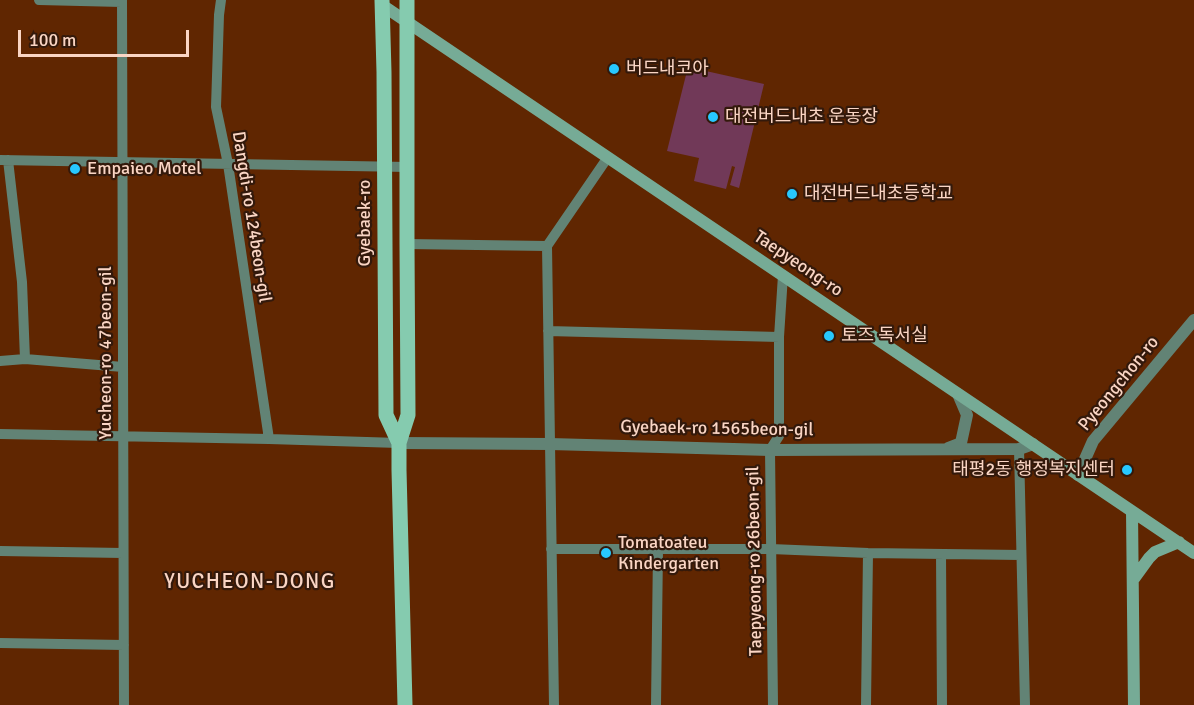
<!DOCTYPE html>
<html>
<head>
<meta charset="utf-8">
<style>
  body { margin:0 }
  #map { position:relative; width:1194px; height:705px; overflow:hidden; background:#602601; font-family:Signika,sans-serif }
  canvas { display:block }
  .scale { position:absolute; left:18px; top:30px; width:171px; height:27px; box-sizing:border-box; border:3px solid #fad5c4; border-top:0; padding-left:8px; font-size:18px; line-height:21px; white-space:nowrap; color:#fad5c4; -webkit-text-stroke:4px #33190b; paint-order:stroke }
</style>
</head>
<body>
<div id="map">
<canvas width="1194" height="705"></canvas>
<div class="scale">100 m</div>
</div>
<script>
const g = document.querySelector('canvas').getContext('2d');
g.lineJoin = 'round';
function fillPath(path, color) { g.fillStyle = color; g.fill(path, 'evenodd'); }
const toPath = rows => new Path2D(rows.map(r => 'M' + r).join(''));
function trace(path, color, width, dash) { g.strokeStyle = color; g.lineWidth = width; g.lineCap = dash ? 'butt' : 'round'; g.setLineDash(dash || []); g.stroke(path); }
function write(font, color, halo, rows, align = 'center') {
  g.font = font + ' Signika,"Noto Sans KR",sans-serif'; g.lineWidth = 4.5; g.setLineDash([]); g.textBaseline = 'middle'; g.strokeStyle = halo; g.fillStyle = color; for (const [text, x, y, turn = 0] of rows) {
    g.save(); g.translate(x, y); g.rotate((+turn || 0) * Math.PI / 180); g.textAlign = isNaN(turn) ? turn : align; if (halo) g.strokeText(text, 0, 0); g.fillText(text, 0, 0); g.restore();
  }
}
fillPath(toPath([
  [688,67,764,84,739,188,730,185,735,167,732,166,726,189,694,181,699,158,667,151]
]), '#713958');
trace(toPath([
  [39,0,122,2],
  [122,0,124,705],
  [221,0,219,15,216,107,228,164,269,439],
  [0,160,408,167],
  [8,160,22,282,25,359],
  [407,244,547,246],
  [548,331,779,337],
  [0,361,25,359,123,367],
  [0,434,269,439,399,443],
  [1019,449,1025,705],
  [551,549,771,549,868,553,1021,555],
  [0,551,123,553],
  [941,554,942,705],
  [0,643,124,645],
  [554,705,547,246,608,157],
  [656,705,658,550],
  [773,705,770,450,779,436,779,337,783,275],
  [866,705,868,553]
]), '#628375', 10);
trace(toPath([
  [399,443,550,444,770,450,1019,449,1033,444],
  [948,448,961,443,967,415,958,394],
  [1078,475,1093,441,1194,320]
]), '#628375', 12);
trace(toPath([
  [382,5,1194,553],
  [1132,511,1134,705],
  [1133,580,1149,558,1155,552,1179,542]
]), '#76ab96', 12);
trace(toPath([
  [382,0,384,72,386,415,399,443],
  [405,705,399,470,399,443,408,415,407,244,407,0]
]), '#85cbaf', 15);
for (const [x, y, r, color] of [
  [614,69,6,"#27c8ff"],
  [713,117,6,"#27c8ff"],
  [75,169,6,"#27c8ff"],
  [792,194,6,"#27c8ff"],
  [829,336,6,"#27c8ff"],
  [1127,470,6,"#27c8ff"],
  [606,553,6,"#27c8ff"]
]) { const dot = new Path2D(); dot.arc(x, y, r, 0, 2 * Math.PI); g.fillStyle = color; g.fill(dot); trace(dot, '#33190b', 2); }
write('18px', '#fad5c4', '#33190b', [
  ["버드내코아",626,69],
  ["대전버드내초 운동장",725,117],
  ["Empaieo Motel",87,169],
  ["대전버드내초등학교",804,194],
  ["토즈 독서실",841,336],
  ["태평2동 행정복지센터",1115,470,"right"],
  ["Tomatoateu",618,543],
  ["Kindergarten",618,564]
], 'left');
write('18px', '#fad5c4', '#33190b', [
  ["Dangdi-ro 124beon-gil",251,217,81],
  ["Gyebaek-ro",365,223,-90],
  ["Taepyeong-ro",798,264,34],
  ["Yucheon-ro 47beon-gil",106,353,-90],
  ["Pyeongchon-ro",1119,384,-51],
  ["Gyebaek-ro 1565beon-gil",717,429,1],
  ["Taepyeong-ro 26beon-gil",755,561,-91]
]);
g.letterSpacing = '1.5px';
write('21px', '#fad5c4', '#33190b', [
  ["YUCHEON-DONG",250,582]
]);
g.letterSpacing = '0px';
</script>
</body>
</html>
